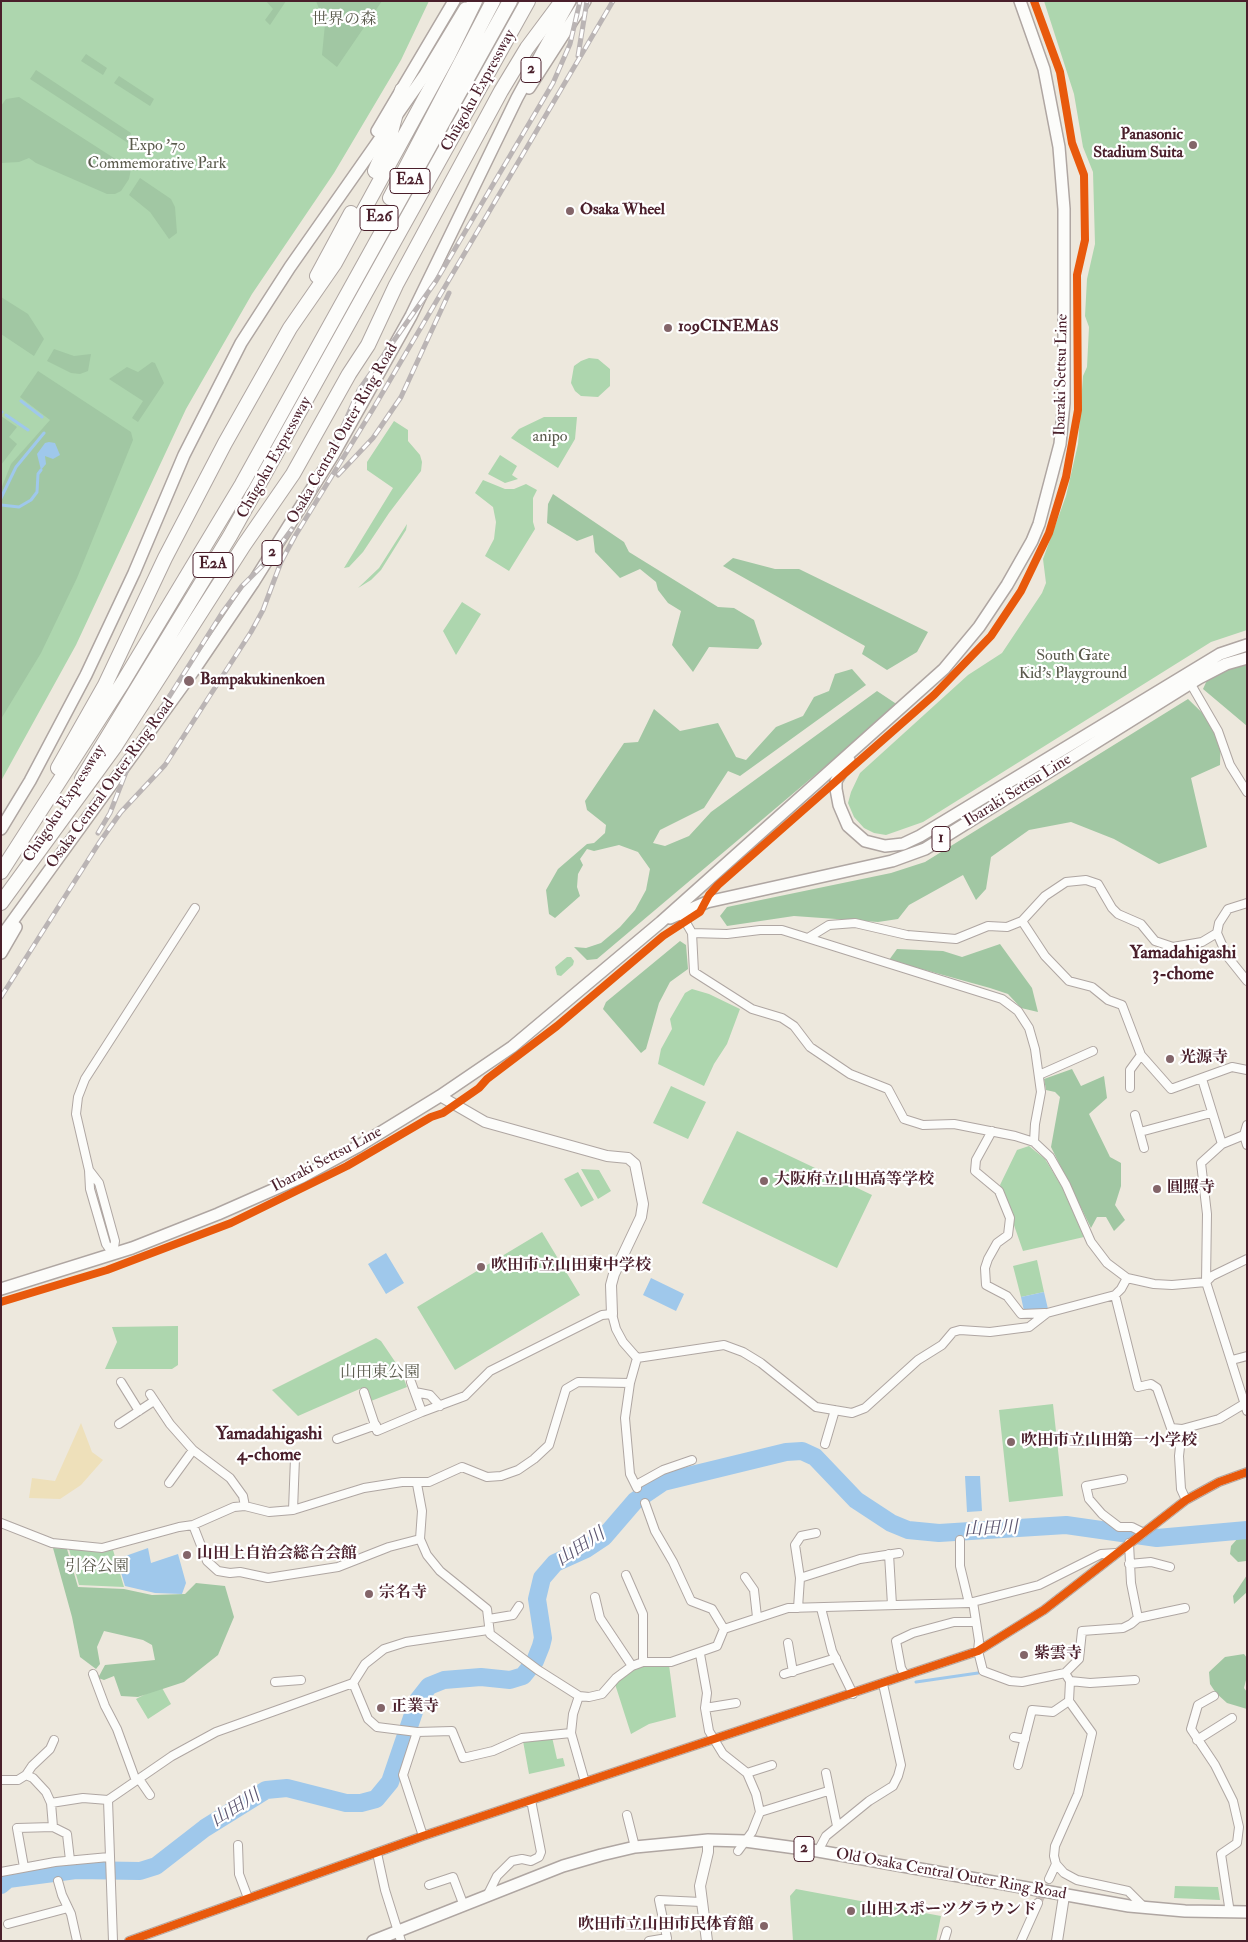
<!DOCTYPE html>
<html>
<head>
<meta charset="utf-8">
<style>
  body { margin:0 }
  #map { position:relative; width:1248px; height:1942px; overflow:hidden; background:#ede8dd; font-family:"IM FELL Double Pica",serif }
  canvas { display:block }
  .frame { position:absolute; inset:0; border:2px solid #4a1f2b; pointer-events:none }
</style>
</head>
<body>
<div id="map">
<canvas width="1248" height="1942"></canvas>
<div class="frame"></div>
</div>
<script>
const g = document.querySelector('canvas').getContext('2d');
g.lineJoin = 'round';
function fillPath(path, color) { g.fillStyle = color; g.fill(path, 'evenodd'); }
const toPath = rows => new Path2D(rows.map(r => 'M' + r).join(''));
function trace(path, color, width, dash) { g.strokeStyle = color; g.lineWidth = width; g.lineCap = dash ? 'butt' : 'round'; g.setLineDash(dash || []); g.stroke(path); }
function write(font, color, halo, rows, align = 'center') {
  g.font = font + ' "IM FELL Double Pica","Noto Serif JP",serif'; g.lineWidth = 4.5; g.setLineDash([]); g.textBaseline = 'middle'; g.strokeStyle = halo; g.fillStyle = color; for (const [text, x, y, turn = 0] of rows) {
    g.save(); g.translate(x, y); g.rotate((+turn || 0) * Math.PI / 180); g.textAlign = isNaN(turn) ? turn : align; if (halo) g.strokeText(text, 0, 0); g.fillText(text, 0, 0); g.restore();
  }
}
fillPath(toPath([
  [1,1,429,1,401,60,334,173,252,294,186,409,76,645,1,781],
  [1044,1,1247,1,1247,630,1211,642,923,822,886,835,874,833,864,828,854,817,848,803,851,792,860,773,968,675,1002,653,1042,593,1046,583,1043,559,1066,496,1078,444,1083,376,1087,367,1089,327,1085,316,1087,279,1095,244,1093,172,1083,147,1074,94],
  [589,358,598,359,610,369,610,386,598,397,581,396,575,391,571,383,574,366,581,361],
  [544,417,577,417,575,439,558,468,511,438,519,429],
  [394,421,408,430,408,441,420,455,422,462,421,471,389,513,363,552,349,567,344,568,393,488,367,470,367,462],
  [500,455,517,466,512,475,518,479,505,483,488,474],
  [483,480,505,489,514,489,526,484,537,490,533,498,533,522,535,529,509,571,485,556,494,539,496,522,493,507,475,493],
  [407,524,406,530,381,570,371,580,358,588,379,568],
  [462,602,481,614,456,655,443,631],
  [1135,712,988,805,943,830,1077,745],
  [567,957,571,957,574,961,573,965,561,976,557,975,555,967],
  [692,989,709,994,740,1009,727,1044,714,1064,704,1086,658,1064,661,1049,672,1029,670,1019,685,993],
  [671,1086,706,1102,688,1139,653,1123],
  [737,1131,872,1195,837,1268,702,1203],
  [1029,1146,1045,1159,1062,1187,1084,1237,1023,1251,1000,1185,1017,1150],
  [581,1169,599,1170,611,1191,598,1199],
  [578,1172,594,1200,581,1207,564,1179],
  [542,1232,580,1295,455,1370,417,1307],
  [1037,1260,1044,1292,1021,1297,1013,1266],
  [178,1326,178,1365,172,1369,105,1369,117,1342,112,1327],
  [376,1338,381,1341,400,1369,407,1387,371,1401,364,1387,298,1416,272,1390],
  [1053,1404,1063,1496,1009,1502,999,1410],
  [69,1549,102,1551,113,1550,124,1587,79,1585],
  [644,1665,669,1665,676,1717,649,1724,631,1734,615,1684,631,1670],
  [161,1686,171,1704,148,1719,136,1699],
  [552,1737,557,1759,563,1758,565,1766,529,1774,523,1741],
  [1175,1886,1218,1887,1220,1900,1174,1898],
  [796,1889,941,1916,936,1941,793,1941,790,1896]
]), '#add6ae');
fillPath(toPath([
  [266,1,286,1,270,25,265,20,273,9],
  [316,1,382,1,337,67,322,55,325,24],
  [86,54,107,68,103,75,81,61],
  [36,70,131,133,128,143,30,79],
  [119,76,154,99,150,106,114,83],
  [19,97,131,169,129,179,121,191,115,194,107,194,36,163,29,158,19,162,1,163,1,106,6,99],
  [140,178,171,199,175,207,177,233,169,239,150,212,129,195],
  [1,297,28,314,44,339,34,356,1,334],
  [54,349,74,356,91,354,88,371,80,374,71,373,47,361],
  [152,362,155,363,164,383,138,422,132,418,143,401,109,379,127,367,138,372],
  [38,371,131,432,133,440,77,578,41,653,1,719,1,489,11,464,50,420,20,397],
  [1,416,17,427,9,437,17,444,1,465],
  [553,494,624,542,629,552,718,607,734,608,754,620,762,644,758,649,709,647,693,672,672,645,681,611,668,603,658,590,656,582,640,569,620,578,595,552,593,535,577,541,547,523,548,504],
  [733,558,775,569,799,569,928,632,917,652,887,670,862,654,865,646,723,566],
  [1247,663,1247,726,1203,689,1208,678,1230,667],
  [852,669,866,685,740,776,728,771,704,808,660,830,653,843,665,846,689,836,711,812,877,691,898,705,597,959,587,960,574,947,586,948,601,943,620,927,635,910,646,890,650,869,638,852,619,845,594,851,587,849,580,859,583,865,578,874,577,887,580,896,555,918,549,914,546,890,558,869,587,844,594,843,605,833,606,825,587,810,585,801,624,743,638,742,654,709,680,731,718,723,736,757,746,760,776,727,803,716,814,697,829,691,835,674],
  [1188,699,1221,731,1220,765,1191,778,1207,847,1159,864,1114,839,1071,822,1029,830,991,857,986,889,976,900,963,875,909,905,898,919,878,922,794,916,727,926,720,916,727,907,891,873,925,862],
  [680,941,686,945,688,969,670,982,659,1003,646,1049,641,1053,603,1009,606,1002],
  [1000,944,1032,988,1038,1012,1021,1008,1008,994,990,988,889,960,897,949,943,951,962,957],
  [1072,1069,1081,1086,1104,1076,1107,1098,1089,1114,1110,1157,1121,1163,1121,1186,1115,1205,1125,1220,1114,1231,1106,1217,1097,1217,1091,1228,1051,1147,1060,1097,1055,1092,1046,1090,1044,1079],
  [1238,1538,1247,1539,1247,1564,1246,1561,1238,1562,1230,1554,1231,1546],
  [53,1548,67,1549,78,1587,124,1589,152,1595,185,1594,196,1583,225,1586,234,1617,218,1655,184,1682,138,1697,121,1696,114,1676,104,1680,98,1678,105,1665,155,1660,152,1645,143,1640,104,1631,97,1647,100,1664,96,1669,80,1657,72,1617],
  [1247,1575,1247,1592,1234,1604,1233,1596],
  [1244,1654,1247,1658,1247,1676,1244,1688,1247,1692,1247,1709,1227,1703,1216,1693,1210,1684,1209,1672,1225,1657]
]), '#a1c7a3');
fillPath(toPath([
  [81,1423,92,1452,103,1460,81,1485,60,1499,29,1498,32,1478,55,1481]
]), '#eee0ba');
fillPath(toPath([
  [49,442,55,443,60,455,53,459,45,456,46,464,41,470,37,454,45,443],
  [386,1253,404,1283,386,1294,368,1264],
  [651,1278,684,1294,676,1311,643,1295],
  [1044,1292,1048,1309,1024,1311,1021,1297],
  [965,1476,980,1476,982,1511,967,1512],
  [148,1548,151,1563,178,1554,186,1583,182,1594,155,1593,125,1586,117,1559]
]), '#9fc8eb');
trace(toPath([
  [21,401,42,417],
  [1,412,2,412],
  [6,415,28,430],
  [1,498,16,467,44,433],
  [1,505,19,507,31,500,37,492,38,474,41,470],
  [916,1682,978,1673]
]), '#9fc8eb', 3);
trace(toPath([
  [1,1885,8,1879,76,1870,140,1871,156,1866,205,1828,266,1790,287,1788,346,1803,361,1803,376,1799,390,1782,418,1700,429,1686,444,1680,481,1677,510,1680,523,1676,535,1661,541,1646,543,1638,537,1599,542,1578,555,1563,586,1549,604,1537,635,1501,663,1482,786,1452,802,1451,815,1457,856,1500,891,1523,908,1530,939,1533,1066,1525,1157,1538,1247,1530]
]), '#9fc8eb', 18);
trace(toPath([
  [1038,1903,1049,1879]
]), '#ccc0b9', 8, [8, 4]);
const street = toPath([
  [1189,681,1218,731,1230,765,1247,792],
  [681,914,692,933,694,972,752,1009,782,1018,794,1026,810,1047,850,1074,888,1089,904,1119,923,1125,954,1124,1015,1136,1034,1142],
  [1022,921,1045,956,1069,981,1092,987,1108,1000,1122,1005,1141,1055,1171,1089,1232,1067,1247,1070],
  [692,933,727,934,760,930,782,930,1002,999,1018,1011,1029,1028,1035,1049,1041,1092,1035,1124,1034,1142,1050,1157,1066,1185,1091,1242,1107,1263,1127,1278,1154,1284,1172,1285,1206,1282,1212,1276,1247,1259],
  [1217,933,1227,956,1247,981],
  [808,938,829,925,855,923,907,935,956,939,988,926,1007,927,1022,921,1045,896,1066,882,1086,880,1098,884,1112,908,1118,914,1141,924,1155,941,1173,947,1202,942,1217,933,1219,923,1228,909,1247,903],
  [1039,1075,1093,1051],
  [1202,1079,1222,1144],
  [1130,1088,1130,1070,1141,1055],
  [1135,1115,1144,1148],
  [1247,1125,1244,1135,1247,1145],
  [992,1131,976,1160,975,1171,999,1191,1010,1218,1008,1235,997,1243,988,1259,985,1268,986,1285,1007,1296,1021,1314,1045,1313],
  [1140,1132,1211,1113],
  [1244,1135,1222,1144,1201,1163,1207,1214,1206,1282,1247,1411],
  [89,1170,99,1183,115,1241,113,1254],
  [113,1254,106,1244,90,1189,89,1170,76,1114,78,1097,85,1079,195,908],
  [1115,1295,1138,1387,1151,1384,1157,1388,1171,1428,1182,1429,1219,1419,1244,1404],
  [637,1358,724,1345,743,1352,761,1363,816,1407,852,1413,865,1408,918,1360,942,1345,953,1332,960,1330,990,1332,1029,1327,1047,1313,1115,1295,1121,1289,1127,1278],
  [1232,1360,1247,1356],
  [121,1382,139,1411],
  [411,1382,422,1412,465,1396,490,1371,602,1315,612,1314,616,1329,623,1342,637,1358],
  [630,1383,625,1418,630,1474,637,1488],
  [364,1392,377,1431,422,1412],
  [415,1392,430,1395,440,1406],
  [150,1394,170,1424,193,1450,230,1478,243,1496,245,1506],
  [119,1424,154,1401],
  [1182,1429,1179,1456,1181,1489,1186,1500],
  [337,1439,376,1425],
  [825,1444,835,1410],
  [1123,1479,1086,1486,1089,1499,1102,1514,1119,1527,1132,1527,1142,1532],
  [169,1483,193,1450],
  [417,1484,422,1511,420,1539,427,1555,440,1571,487,1609,490,1634,538,1670,579,1696,589,1697,602,1694,616,1678,632,1666,643,1662,671,1662,717,1646,724,1629,712,1609,691,1601,673,1562,655,1531,645,1503],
  [636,1485,663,1470,692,1460],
  [293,1510,295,1458],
  [1,1523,52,1543,102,1548,179,1527,193,1525,234,1507,245,1506,269,1512,293,1510,364,1488,402,1482,429,1482,462,1467,487,1477,501,1476,518,1470,534,1459,549,1445,566,1389,578,1382,630,1383,637,1358],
  [193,1525,207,1561,218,1571,230,1573,240,1572,268,1578,338,1567,389,1547,420,1539],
  [960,1540,960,1566,969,1603],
  [889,1554,892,1605],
  [1129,1564,1151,1562,1170,1567],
  [626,1575,643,1614,643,1662],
  [745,1577,754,1590,757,1617],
  [800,1578,860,1559,899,1553],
  [595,1597,600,1618,632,1666],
  [973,1602,979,1641,978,1651,983,1671,1010,1681,1022,1682,1065,1673,1079,1659,1082,1631,1123,1628,1131,1624,1138,1618,1131,1583,1129,1543],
  [798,1608,800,1578,795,1545,801,1536,816,1533],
  [821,1608,832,1651,853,1694],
  [1138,1618,1185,1608],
  [489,1619,513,1615,519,1606],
  [724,1629,788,1608,969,1603,1039,1585,1101,1554,1116,1553],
  [788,1643,793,1672],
  [700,1654,707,1693,705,1708,709,1731,723,1754,747,1773,756,1794,760,1812,752,1832,738,1851],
  [93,1674,105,1706,117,1729,136,1781],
  [784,1674,836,1658],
  [905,1675,901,1668,896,1641,913,1633,954,1622,975,1622],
  [1070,1681,1090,1683,1135,1680],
  [275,1682,301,1680],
  [353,1683,368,1719,377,1727,417,1732,452,1731,463,1758,493,1751,522,1738,571,1733],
  [579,1696,573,1714,571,1733,585,1782],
  [1214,1696,1198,1705,1191,1729,1215,1765,1233,1801,1239,1827,1237,1843,1221,1854,1230,1913],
  [1069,1701,1092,1733,1078,1794,1055,1846,1054,1856,1056,1864,1064,1873,1077,1880,1128,1891,1144,1907],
  [705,1708,736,1703],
  [417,1732,403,1775,423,1836],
  [1014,1737,1025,1739],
  [1197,1740,1232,1718],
  [1018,1765,1032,1710,1053,1712,1069,1701,1070,1681,1065,1673],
  [747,1773,772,1765],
  [826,1773,837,1826],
  [26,1775,32,1766,50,1749,54,1740],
  [139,1779,150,1795],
  [1,1780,18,1780,26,1775,33,1778,46,1792,51,1803,53,1827],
  [51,1803,83,1798,108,1800],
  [760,1812,828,1791],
  [627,1815,635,1847],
  [238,1845,239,1874,248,1898],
  [818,1851,826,1836,869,1801,893,1786,898,1776,901,1765,883,1684],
  [377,1853,385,1890,401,1941],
  [24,1867,17,1828,53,1827,67,1834,70,1860],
  [1,1872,55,1862,109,1857],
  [1049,1879,1056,1864],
  [58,1881,62,1895,71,1914,77,1941],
  [429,1885,453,1877,464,1906],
  [487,1896,497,1876,512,1861,522,1859,531,1861,539,1857,541,1852,531,1800],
  [8,1924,68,1908],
  [113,1941,108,1800,172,1756,216,1732,353,1683,365,1664,384,1649,406,1642,488,1630],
  [129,1941,423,1836,978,1651,1044,1610,1186,1500,1219,1482,1247,1472],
  [649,1941,667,1938,659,1900,701,1902],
  [944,1941,947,1931],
  [1021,1941,1038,1903]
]);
const secondary = toPath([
  [440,1096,485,1122,607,1156,628,1158,635,1164,643,1204,641,1217,614,1274,611,1285,612,1314],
  [707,1941,700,1886,708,1852,708,1840],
  [1057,1941,1064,1896]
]);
const primary = toPath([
  [529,88,585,1],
  [377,131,454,1],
  [849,760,836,781,836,789,839,805,848,826,865,841,885,846,903,844,920,836,1220,654,1247,645],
  [1,829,30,781,86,675,134,573,184,455,241,343,290,267,424,76,465,8],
  [670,918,707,902,892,861,925,849,1199,678,1226,664,1247,658],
  [1,937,192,673,253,583,333,455,411,316,517,98,570,1],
  [1,953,16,927],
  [1,1289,132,1248,218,1214,302,1177,357,1147,440,1096,512,1047,661,922,944,669,979,627,1007,585,1032,541,1039,524,1060,444,1064,403,1064,209,1059,147,1044,69,1020,1],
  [373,1941,563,1866,601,1855,635,1847,708,1840,745,1841,818,1851,1129,1906,1185,1911,1247,1912]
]);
const highway = toPath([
  [375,171,390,136,402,90],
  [390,198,493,1],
  [317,276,351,213],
  [58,768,105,685,165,558,225,443,290,328,335,263,448,56,475,1],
  [82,779,230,536,528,1],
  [1,872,123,682,242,484,510,1],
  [1,903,114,748,244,545,293,474,349,374,368,345,396,285,501,91,527,48,562,1]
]);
trace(street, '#afa6a2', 10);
trace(secondary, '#afa6a2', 12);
trace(primary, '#afa6a2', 14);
trace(highway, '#afa6a2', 16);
trace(street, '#fcfcfa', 8);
trace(secondary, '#fcfcfa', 10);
trace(primary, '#fcfcfa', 11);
trace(highway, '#fcfcfa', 14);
const rail = toPath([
  [578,56,587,1],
  [338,475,373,438,401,397,449,293],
  [314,492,359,390,436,281,553,83,570,44,580,1],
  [98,833,110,813,133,754,222,613,242,586,272,556,292,529],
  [1,997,99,843,121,812,165,765,251,632,263,610,281,562,295,536,373,409,613,1]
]);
trace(rail, '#bab4b4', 5);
trace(rail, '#fff', 3, [9]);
trace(toPath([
  [1,1302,107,1270,231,1223,347,1166,431,1117,443,1113,479,1088,487,1079,557,1026,663,936,700,912,709,895,718,885,934,695,991,636,1021,591,1049,533,1066,477,1078,410,1077,275,1085,240,1084,175,1072,143,1060,72,1034,1],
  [129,1941,423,1836,978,1651,1044,1610,1186,1500,1219,1482,1247,1472]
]), '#e8590c', 8);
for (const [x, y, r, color] of [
  [1193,145,5,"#836569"],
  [570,211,5,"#836569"],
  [668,328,5,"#836569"],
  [189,681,6,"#836569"],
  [1170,1059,5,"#836569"],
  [764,1181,5,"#836569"],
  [1157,1189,5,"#836569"],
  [481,1267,5,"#836569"],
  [1011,1442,5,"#836569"],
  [187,1555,5,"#836569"],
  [369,1594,5,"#836569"],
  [1024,1655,5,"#836569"],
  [381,1708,5,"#836569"],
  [851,1911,5,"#836569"],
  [764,1926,5,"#836569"]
]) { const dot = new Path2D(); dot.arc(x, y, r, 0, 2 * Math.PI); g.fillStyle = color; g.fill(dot); trace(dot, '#fff', 2); }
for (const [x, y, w] of [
  [531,70,20],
  [410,181,40],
  [379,218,38],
  [272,553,20],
  [213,565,40],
  [941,839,18],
  [804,1849,20]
]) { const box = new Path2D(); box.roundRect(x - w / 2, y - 12.5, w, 25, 4); g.fillStyle = '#fff'; g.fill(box); trace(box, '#4a1f2b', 1); }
write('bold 15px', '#4a1f2b', null, [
  ["2",531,70],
  ["E2A",410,181],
  ["E26",379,218],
  ["2",272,553],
  ["E2A",213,565],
  ["1",941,839],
  ["2",804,1849]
]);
write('16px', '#5a5a4c', '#fff', [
  ["世界の森",344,21],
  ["Expo '70",157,147],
  ["Commemorative Park",157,165],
  ["anipo",550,438],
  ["South Gate",1073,657],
  ["Kid's Playground",1073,675],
  ["山田東公園",380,1374],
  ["引谷公園",97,1568]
]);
write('16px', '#4a1f2b', '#fff', [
  ["Chūgoku Expressway",479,91,-61],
  ["Ibaraki Settsu Line",1062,375,-89],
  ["Osaka Central Outer Ring Road",343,434,-60],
  ["Chūgoku Expressway",275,458,-61],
  ["Osaka Central Outer Ring Road",111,784,-54],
  ["Ibaraki Settsu Line",1018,791,-32],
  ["Chūgoku Expressway",65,804,-57],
  ["Ibaraki Settsu Line",327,1160,-28],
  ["Old Osaka Central Outer Ring Road",951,1875,10]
]);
write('bold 16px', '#4a1f2b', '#fff', [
  ["Panasonic",1183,136,"right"],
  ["Stadium Suita",1183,154,"right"],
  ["Osaka Wheel",580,211],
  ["109CINEMAS",678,328],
  ["Bampakukinenkoen",200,681],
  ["光源寺",1180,1059],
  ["大阪府立山田高等学校",774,1181],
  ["圓照寺",1167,1189],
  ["吹田市立山田東中学校",491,1267],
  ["吹田市立山田第一小学校",1021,1442],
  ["山田上自治会総合会館",197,1555],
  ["宗名寺",379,1594],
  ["紫雲寺",1034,1655],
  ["正業寺",391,1708],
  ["山田スポーツグラウンド",861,1911],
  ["吹田市立山田市民体育館",754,1926,"right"]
], 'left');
write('bold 18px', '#4a1f2b', '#fff', [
  ["Yamadahigashi",1183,954],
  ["3-chome",1183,975],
  ["Yamadahigashi",269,1435],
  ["4-chome",269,1456]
]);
write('italic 18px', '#5c5670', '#fff', [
  ["山田川",991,1530,-3],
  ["山田川",581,1548,-33],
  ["山田川",236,1809,-32]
]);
</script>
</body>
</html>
